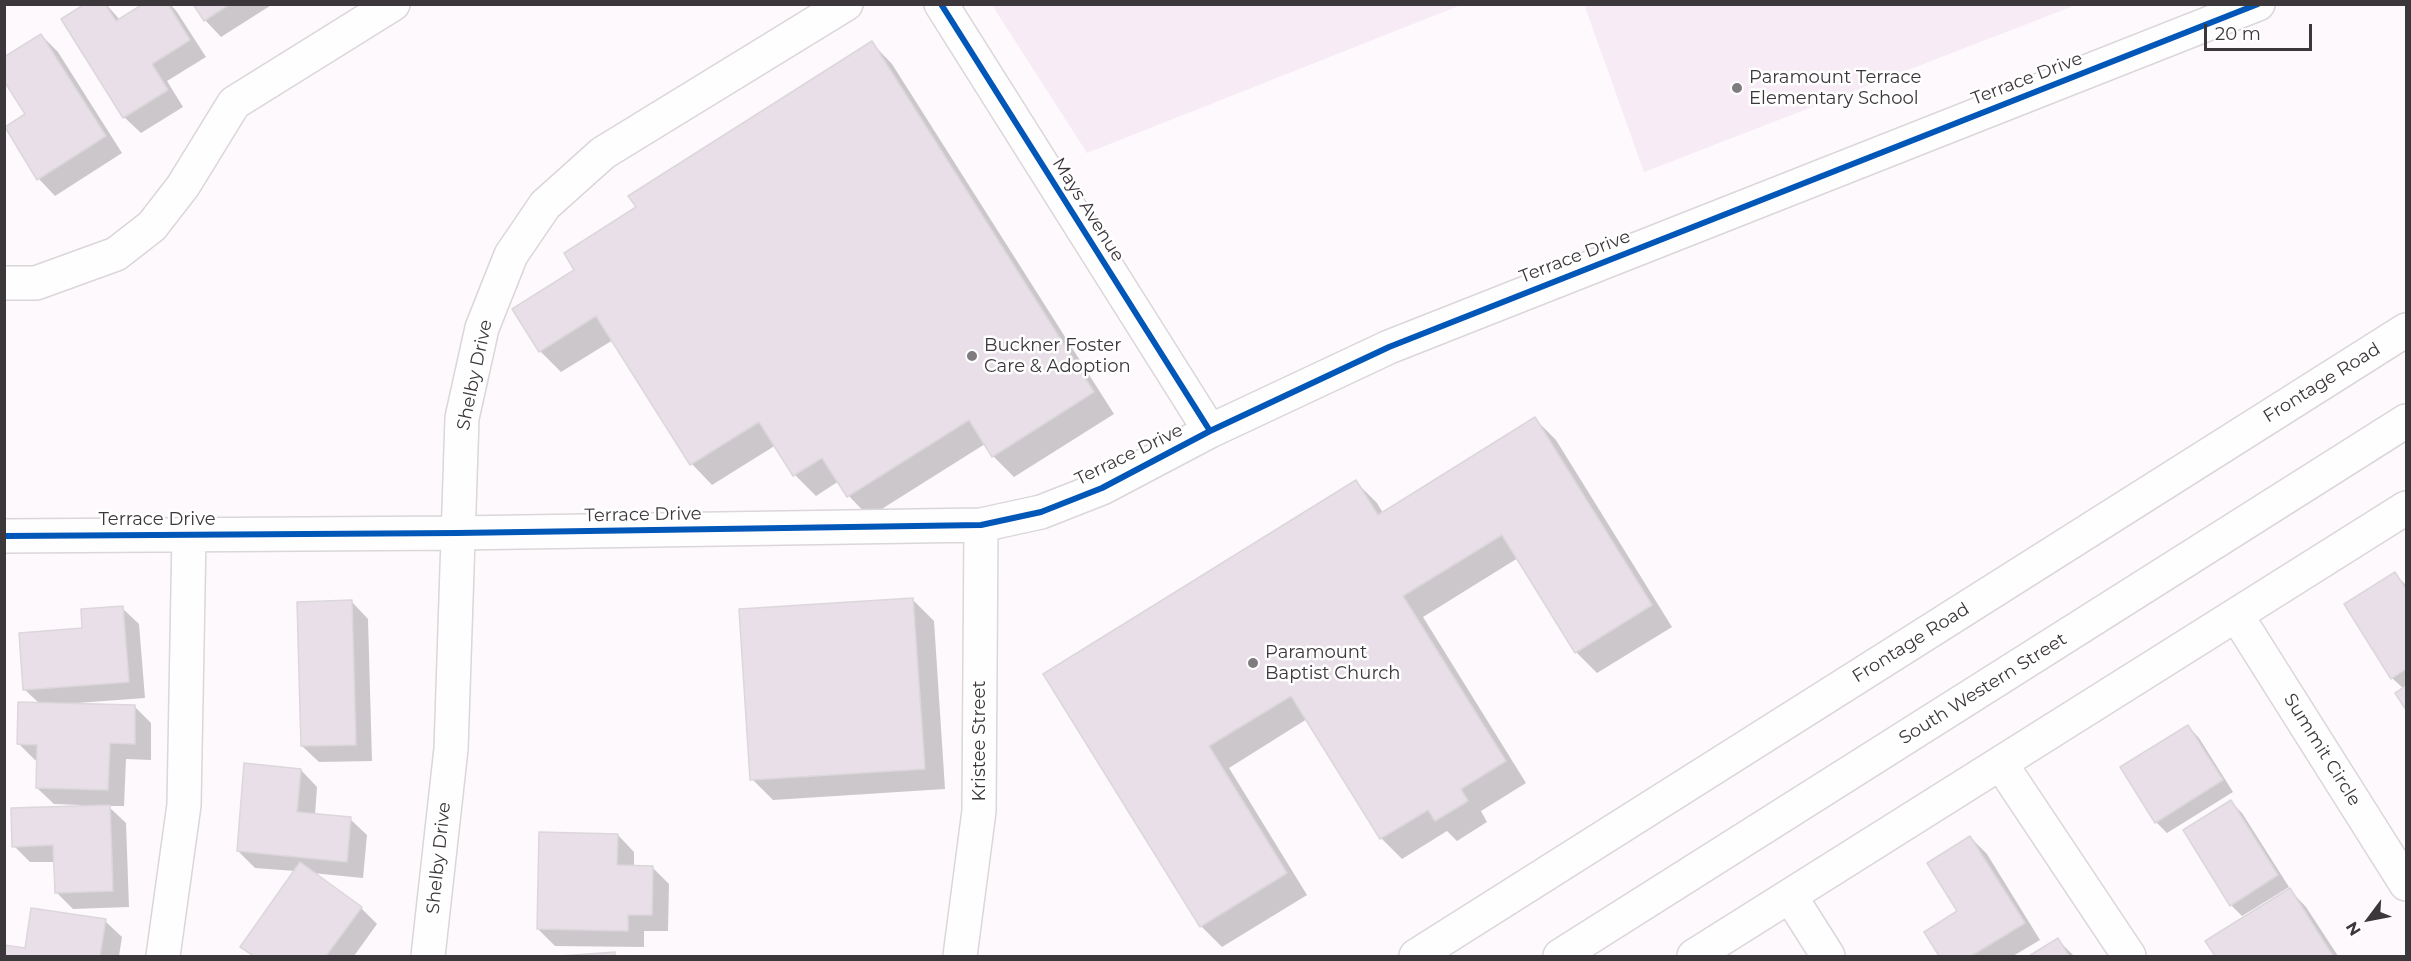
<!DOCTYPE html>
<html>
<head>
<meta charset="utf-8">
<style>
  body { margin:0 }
  #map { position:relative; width:2411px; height:961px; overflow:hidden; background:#fef9fd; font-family:Montserrat,sans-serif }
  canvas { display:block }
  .frame { position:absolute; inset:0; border:6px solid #3c373b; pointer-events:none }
  .north { position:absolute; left:2339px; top:889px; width:60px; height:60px; -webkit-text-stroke:4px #fff; paint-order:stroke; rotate:238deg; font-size:16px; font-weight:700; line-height:24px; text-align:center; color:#3c373b }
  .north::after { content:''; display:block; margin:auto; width:21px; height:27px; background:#3c373b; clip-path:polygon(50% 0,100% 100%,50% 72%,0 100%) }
  .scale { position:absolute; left:2204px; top:24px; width:108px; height:27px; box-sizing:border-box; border:3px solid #3c373b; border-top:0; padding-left:8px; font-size:18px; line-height:21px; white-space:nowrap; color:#3c373b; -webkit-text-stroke:4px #fff; paint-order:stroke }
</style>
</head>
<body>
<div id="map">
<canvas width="2411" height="961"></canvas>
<div class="frame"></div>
<div class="north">N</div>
<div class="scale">20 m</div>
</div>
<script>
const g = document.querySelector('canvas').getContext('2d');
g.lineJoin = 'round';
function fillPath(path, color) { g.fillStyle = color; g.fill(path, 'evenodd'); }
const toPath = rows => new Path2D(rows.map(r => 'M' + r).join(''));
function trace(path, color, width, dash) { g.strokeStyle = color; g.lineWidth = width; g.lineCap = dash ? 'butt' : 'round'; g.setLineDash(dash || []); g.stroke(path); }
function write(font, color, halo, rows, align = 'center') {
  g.font = font + ' Montserrat,sans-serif'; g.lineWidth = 5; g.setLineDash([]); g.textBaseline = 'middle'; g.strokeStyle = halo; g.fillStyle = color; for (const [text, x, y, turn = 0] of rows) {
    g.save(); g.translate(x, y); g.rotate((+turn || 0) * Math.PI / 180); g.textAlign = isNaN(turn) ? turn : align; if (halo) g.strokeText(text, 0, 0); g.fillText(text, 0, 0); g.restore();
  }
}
fillPath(toPath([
  [1584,4,2076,4,2076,5,1644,172],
  [992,5,1461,5,1087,153]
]), '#f7ebf5');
fillPath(toPath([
  [88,4,106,4,120,20,145,4,170,4,177,12,206,57,167,81,183,107,141,133,124,117],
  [195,4,273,4,221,37,205,20],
  [41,35,58,52,122,153,55,196,39,179,27,114],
  [872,43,892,64,1114,414,1014,477,993,456,985,444,869,517,849,496,839,481,816,496,795,475,776,445,712,485,692,464,613,340,561,372,540,351,576,271,638,208],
  [1535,419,1556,440,1672,627,1597,673,1576,652,1518,558,1423,617,1526,783,1481,811,1487,822,1457,841,1447,831,1402,859,1381,838,1307,719,1229,768,1307,895,1222,947,1201,926,1045,675,1356,482,1377,503,1383,513],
  [2395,574,2406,585,2406,708,2398,693,2404,689,2392,678],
  [913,600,934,621,945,789,773,800,752,779],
  [352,602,368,619,372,761,319,762,302,746],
  [122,608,139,624,145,698,77,703,77,705,135,707,151,723,151,760,126,759,124,806,108,806,126,823,129,907,73,909,57,893,55,862,30,862,14,846,80,807,80,805,54,804,37,788,38,760,35,760,19,744,40,704,24,689,84,630],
  [2188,726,2199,738,2233,792,2167,833,2156,822],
  [301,770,317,787,315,815,350,819,367,835,363,878,312,873,361,908,377,924,354,956,252,956,242,946,295,871,255,868,238,851],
  [2231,802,2242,813,2289,887,2242,916,2231,905],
  [618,835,634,852,634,867,652,867,669,884,668,931,644,931,644,947,555,946,538,929],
  [1970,837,1987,854,2040,940,2013,956,1941,956,1926,932,1959,912],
  [2290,890,2306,907,2338,956,2217,956,2207,942],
  [105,921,122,937,119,956,4,956,4,947,26,950],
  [2058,940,2074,956,2032,956],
  [614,954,617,956,569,956]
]), '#0003');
const building = toPath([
  [85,4,105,4,116,21,143,4,168,4,190,40,152,64,168,90,123,118,61,19,85,4],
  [193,4,230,4,204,21,193,4],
  [41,34,106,136,37,180,5,127,25,114,4,81,4,57,41,34],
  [872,41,1094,392,992,457,969,420,847,497,822,458,793,476,759,422,690,465,596,316,539,352,512,309,574,270,564,253,636,207,628,196,872,41],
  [1535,417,1652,605,1575,653,1502,535,1403,596,1506,761,1461,789,1468,801,1435,821,1428,810,1380,839,1291,696,1209,746,1287,873,1200,927,1043,674,1356,480,1378,515,1535,417],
  [2395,572,2406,589,2406,669,2391,679,2344,604,2395,572],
  [913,598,925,769,750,780,739,609,913,598],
  [352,600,356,745,301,746,297,602,352,600],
  [123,606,129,682,23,690,19,633,82,628,81,609,123,606],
  [2406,686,2406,710,2395,693,2406,686],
  [18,702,135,705,135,744,110,743,108,790,36,788,37,745,17,744,18,702],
  [2188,725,2223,780,2155,823,2120,767,2188,725],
  [244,763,301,769,297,812,351,817,347,862,237,851,244,763],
  [2231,800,2278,875,2230,906,2183,830,2231,800],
  [110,805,113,891,55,893,53,845,12,847,11,808,110,805],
  [539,832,618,834,617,865,653,866,652,915,628,915,628,931,537,929,539,832],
  [1970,836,2025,923,1971,956,1939,956,1924,932,1957,911,1927,863,1970,836],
  [300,862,362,907,326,956,254,956,240,947,300,862],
  [2290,888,2333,956,2215,956,2205,941,2290,888],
  [31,908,106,919,100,956,4,956,4,945,25,948,31,908],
  [2058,938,2069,956,2029,956,2058,938],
  [615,952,615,956,560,956,615,952]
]);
fillPath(building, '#e9dfe8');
trace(building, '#dbd7db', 1.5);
const minor = toPath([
  [941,4,1210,431],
  [4,283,36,283,116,254,152,226,183,186,234,103,393,4],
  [4,536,457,533,981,525,1041,512,1102,488,1210,431,1389,347,2258,4],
  [2237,616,2406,884],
  [2001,764,2129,956],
  [1790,896,1828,956],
  [163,956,184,805,189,535],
  [428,956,451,749,462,418,482,328,511,255,545,205,603,153,846,4],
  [960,956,979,811,981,525],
  [1416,956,2406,330],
  [1694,956,2406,508]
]);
const major = toPath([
  [1560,956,2406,421]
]);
trace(minor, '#dad6d9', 36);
trace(major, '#dad6d9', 36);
trace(minor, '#fffeff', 33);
trace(major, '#fffeff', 33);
trace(toPath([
  [941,4,1210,431],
  [4,536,457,533,981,525,1041,512,1102,488,1210,431,1389,347,2258,4]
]), '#0057b8', 6);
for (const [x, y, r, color] of [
  [1737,88,6,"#807b7f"],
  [972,356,6,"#807b7f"],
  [1253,663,6,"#807b7f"]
]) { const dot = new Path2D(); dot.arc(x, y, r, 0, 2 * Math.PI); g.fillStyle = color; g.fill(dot); trace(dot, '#fff', 2); }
write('18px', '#3c373b', '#fff', [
  ["Paramount Terrace",1749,78],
  ["Elementary School",1749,99],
  ["Buckner Foster",984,346],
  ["Care & Adoption",984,367],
  ["Paramount",1265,653],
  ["Baptist Church",1265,674]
], 'left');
write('18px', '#3c373b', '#fff', [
  ["Terrace Drive",2027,79,-21],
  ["Mays Avenue",1088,210,58],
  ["Terrace Drive",1575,257,-21],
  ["Shelby Drive",475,375,-78],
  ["Frontage Road",2322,383,-32],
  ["Terrace Drive",1129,455,-26],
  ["Terrace Drive",643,515,-1],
  ["Terrace Drive",157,520],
  ["Frontage Road",1911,643,-32],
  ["South Western Street",1983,689,-32],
  ["Kristee Street",980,741,-90],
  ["Summit Circle",2322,750,58],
  ["Shelby Drive",439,858,-84]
]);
</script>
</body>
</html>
